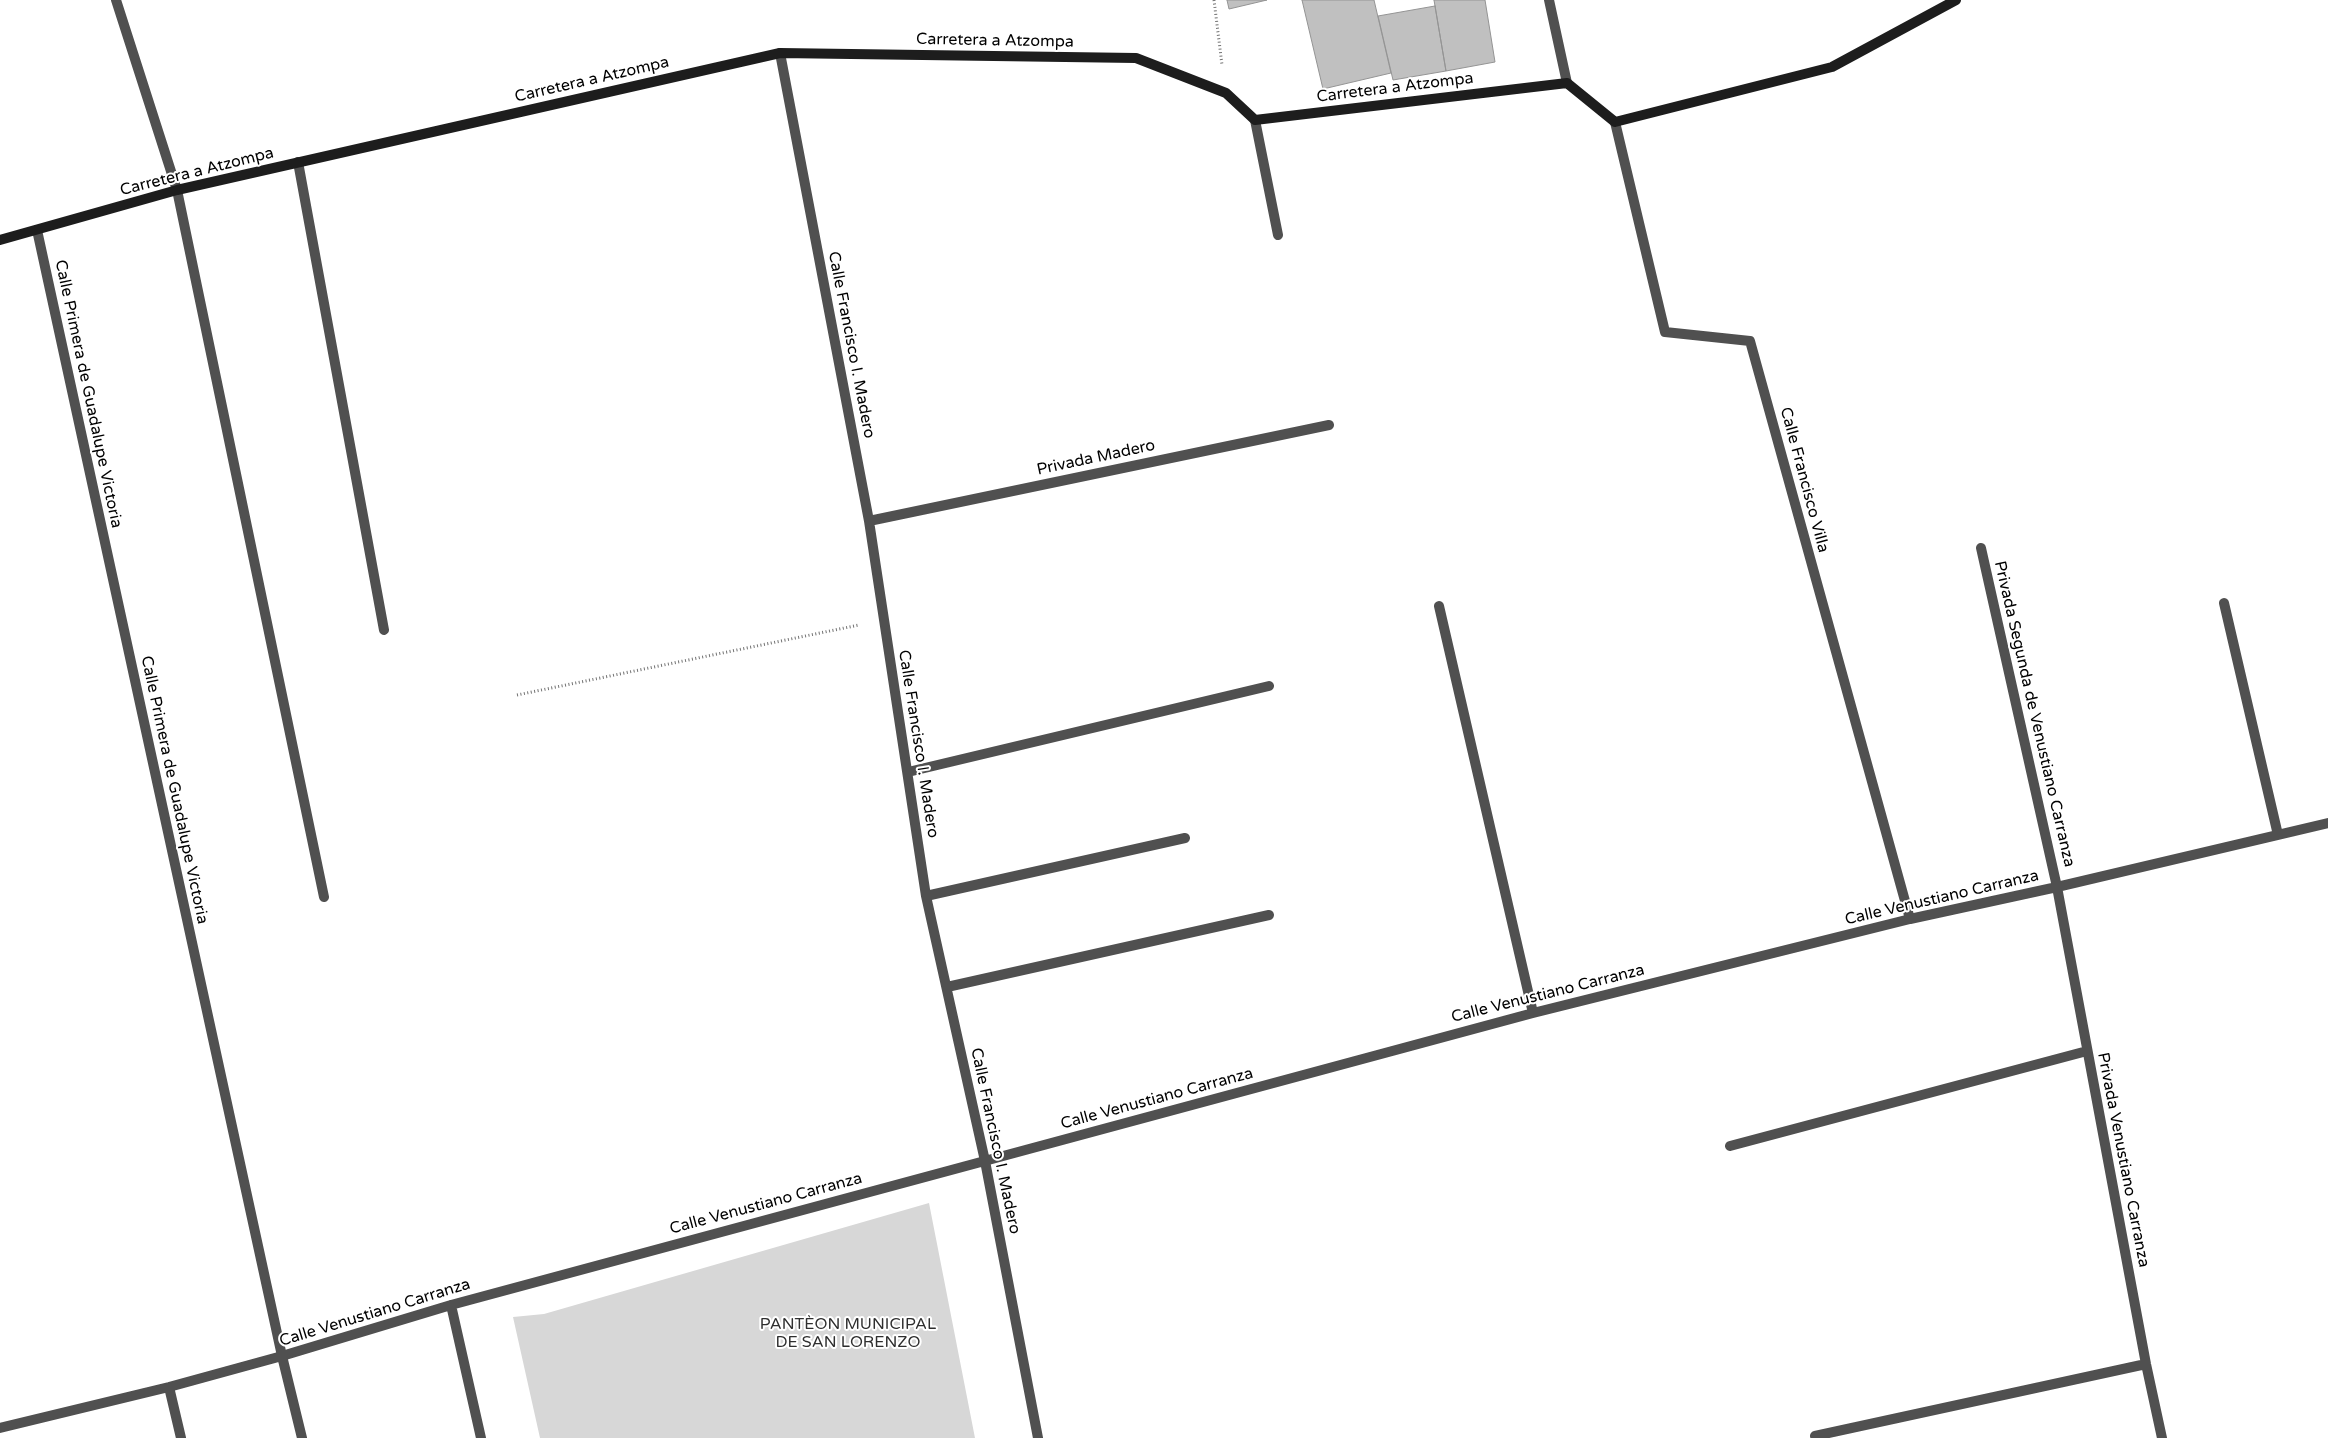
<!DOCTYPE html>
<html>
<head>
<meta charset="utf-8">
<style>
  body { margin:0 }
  canvas { display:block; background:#fff }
</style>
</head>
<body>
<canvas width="2328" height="1438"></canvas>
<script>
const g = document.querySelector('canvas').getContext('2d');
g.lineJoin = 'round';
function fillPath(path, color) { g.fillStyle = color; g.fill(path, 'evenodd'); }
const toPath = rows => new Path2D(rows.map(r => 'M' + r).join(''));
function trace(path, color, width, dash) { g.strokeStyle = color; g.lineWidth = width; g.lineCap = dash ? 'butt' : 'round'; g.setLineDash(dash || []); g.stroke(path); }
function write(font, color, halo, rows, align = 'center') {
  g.font = font + ' "Varela Round",sans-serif'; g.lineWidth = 4; g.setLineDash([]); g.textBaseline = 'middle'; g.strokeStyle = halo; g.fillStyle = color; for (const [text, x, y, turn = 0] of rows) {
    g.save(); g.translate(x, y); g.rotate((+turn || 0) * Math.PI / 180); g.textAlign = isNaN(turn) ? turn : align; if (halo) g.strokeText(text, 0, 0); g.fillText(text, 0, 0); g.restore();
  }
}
fillPath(toPath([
  [929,1203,975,1438,540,1438,513,1317,544,1314]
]), '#d7d7d7');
const building = toPath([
  [1227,0,1267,0,1229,9,1227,0],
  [1302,0,1374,0,1391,73,1323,89,1302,0],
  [1434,0,1485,0,1495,62,1446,71,1434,0],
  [1435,6,1446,71,1393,80,1378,16,1435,6]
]);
fillPath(building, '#c0c0c0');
trace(building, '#949494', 1);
trace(toPath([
  [1214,0,1222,65],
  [517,695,859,625]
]), '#727272', 3, [1, 2.5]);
trace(toPath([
  [116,0,177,190,324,897],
  [1549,0,1567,83],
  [780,53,869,521,926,896,985,1161,1038,1438],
  [1255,120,1278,235],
  [1615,122,1665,332,1750,341,1910,919],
  [298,162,384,630],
  [37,230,282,1356,302,1438],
  [869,521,1329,425],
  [1981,548,2057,887,2146,1364,2162,1438],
  [2224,603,2278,835],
  [1439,606,1533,1013],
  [908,772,1269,686],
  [926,896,1185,838],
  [947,987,1269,915],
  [1730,1146,2087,1051],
  [451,1305,481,1438],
  [169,1387,181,1438],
  [0,1428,169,1387,282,1356,451,1305,1533,1013,1910,919,2057,887,2328,823],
  [1815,1436,2146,1364]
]), '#505050', 10);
trace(toPath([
  [0,240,177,190,780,53,1136,58,1226,93,1255,120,1567,83,1615,122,1832,67,1956,0]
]), '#1d1d1d', 10);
write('16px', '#000', '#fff', [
  ["Carretera a Atzompa",995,41,1],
  ["Carretera a Atzompa",592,80,-13],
  ["Carretera a Atzompa",1395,88,-7],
  ["Carretera a Atzompa",197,172,-14],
  ["Calle Francisco I. Madero",851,345,79],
  ["Calle Primera de Guadalupe Victoria",88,394,78],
  ["Privada Madero",1096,458,-12],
  ["Calle Francisco Villa",1804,480,75],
  ["Privada Segunda de Venustiano Carranza",2034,714,77],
  ["Calle Francisco I. Madero",918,744,81],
  ["Calle Primera de Guadalupe Victoria",174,790,78],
  ["Calle Venustiano Carranza",1942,898,-13],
  ["Calle Venustiano Carranza",1548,994,-14],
  ["Calle Venustiano Carranza",1157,1099,-15],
  ["Calle Francisco I. Madero",995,1141,78],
  ["Privada Venustiano Carranza",2123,1160,79],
  ["Calle Venustiano Carranza",766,1204,-15],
  ["Calle Venustiano Carranza",375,1313,-17]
]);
write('16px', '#2e2e2e', '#fff', [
  ["PANTÈON MUNICIPAL",848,1325],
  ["DE SAN LORENZO",848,1343]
]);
</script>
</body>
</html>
